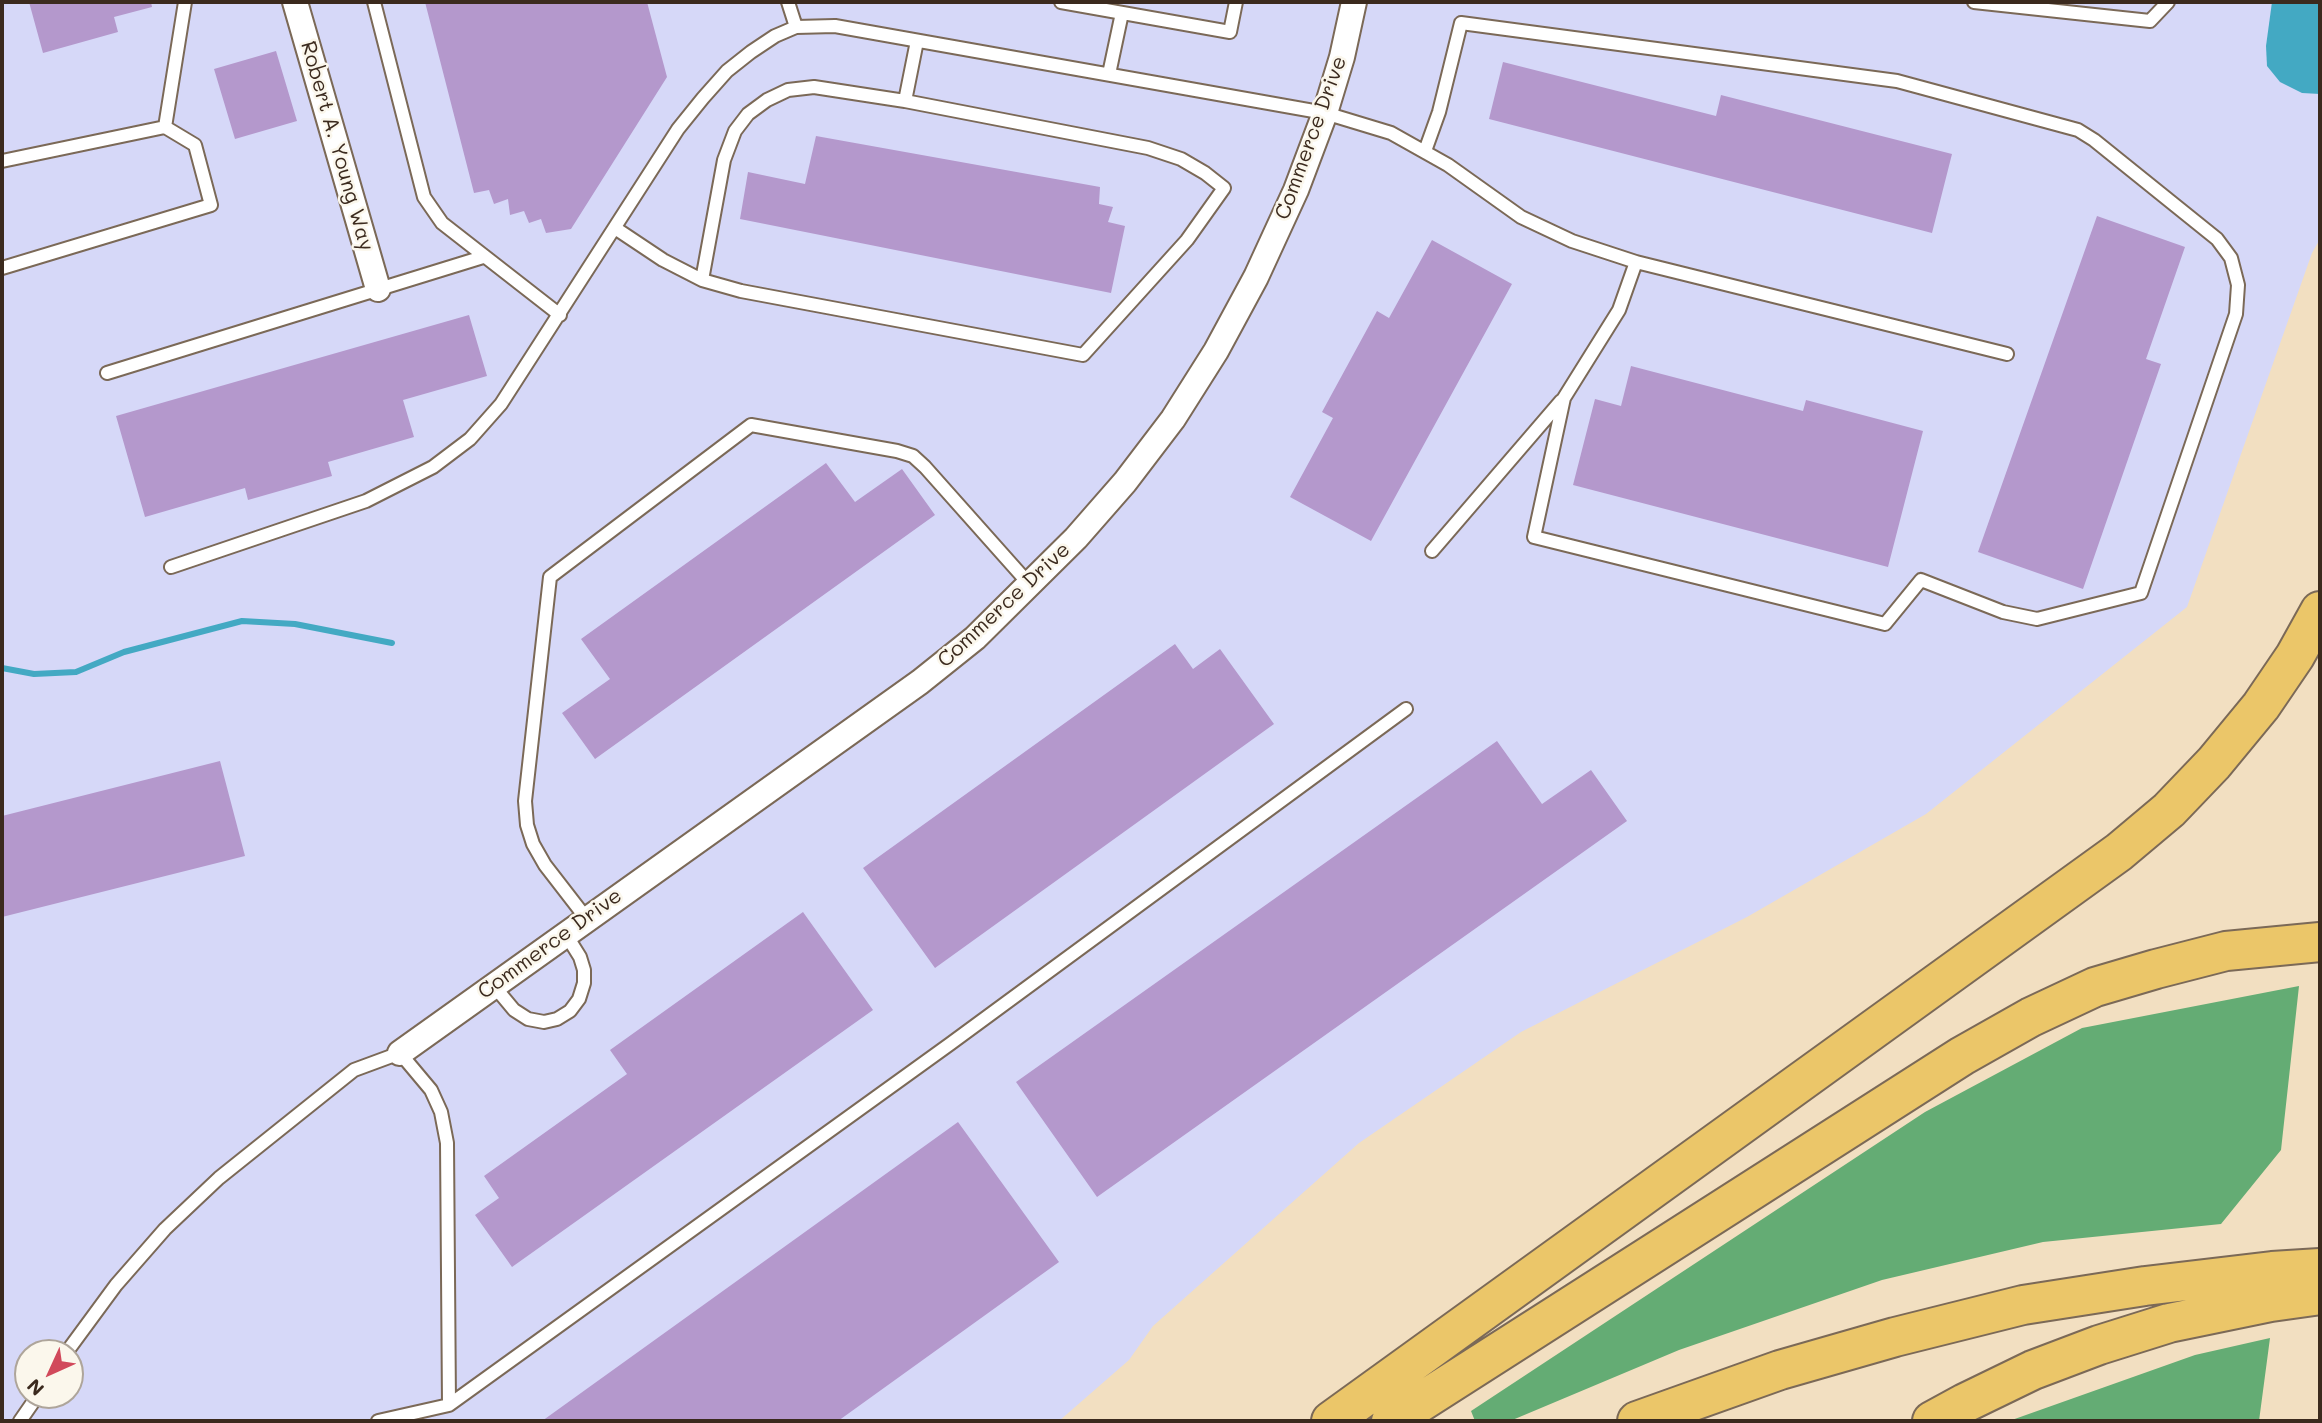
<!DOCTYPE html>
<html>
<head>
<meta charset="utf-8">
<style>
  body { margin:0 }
  #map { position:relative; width:2322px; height:1423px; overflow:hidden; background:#f2dfc1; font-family:Mali,sans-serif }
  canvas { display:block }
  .frame { position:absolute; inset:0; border:4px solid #3b2a1e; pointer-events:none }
  .north { position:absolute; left:14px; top:1339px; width:70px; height:70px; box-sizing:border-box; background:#fbf7ec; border:2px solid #aea59a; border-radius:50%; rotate:225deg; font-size:19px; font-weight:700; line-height:28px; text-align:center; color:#3b2a1e }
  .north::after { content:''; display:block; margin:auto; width:24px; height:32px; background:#d1495b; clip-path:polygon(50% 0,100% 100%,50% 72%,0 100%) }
</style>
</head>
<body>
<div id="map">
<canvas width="2322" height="1423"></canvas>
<div class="frame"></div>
<div class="north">N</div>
</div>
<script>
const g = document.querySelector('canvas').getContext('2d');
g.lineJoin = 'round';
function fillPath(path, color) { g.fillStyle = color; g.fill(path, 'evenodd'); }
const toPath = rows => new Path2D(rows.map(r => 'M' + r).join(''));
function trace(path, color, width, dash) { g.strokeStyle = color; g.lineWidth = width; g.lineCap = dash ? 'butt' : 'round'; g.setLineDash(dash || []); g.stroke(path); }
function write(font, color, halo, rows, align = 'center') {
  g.font = font + ' Mali,sans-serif'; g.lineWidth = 5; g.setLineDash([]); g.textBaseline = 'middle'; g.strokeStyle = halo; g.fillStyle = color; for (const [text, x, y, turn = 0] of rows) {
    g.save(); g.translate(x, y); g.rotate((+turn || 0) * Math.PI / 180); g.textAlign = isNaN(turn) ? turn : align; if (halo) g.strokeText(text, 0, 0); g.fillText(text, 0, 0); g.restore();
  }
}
fillPath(toPath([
  [2,2,2320,2,2320,239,2312,253,2187,607,1926,814,1747,917,1521,1032,1359,1143,1153,1326,1129,1360,1059,1421,2,1421],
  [28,1353,70,1353,70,1395,28,1395]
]), '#d6d8f8');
fillPath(toPath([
  [2299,986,2281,1150,2221,1224,2043,1242,1882,1280,1679,1350,1510,1421,1475,1421,1471,1411,1925,1112,2082,1028],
  [2270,1338,2259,1421,2009,1421,2195,1355]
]), '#64ac74');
fillPath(toPath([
  [2272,2,2320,2,2320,94,2302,93,2280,82,2267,66,2266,46]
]), '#43a9c3');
trace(toPath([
  [2,668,34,674,76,672,124,652,242,621,295,624,392,643]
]), '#43a9c3', 6);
fillPath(toPath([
  [29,2,151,2,152,7,114,17,118,32,43,53],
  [425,2,647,2,667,77,571,229,546,233,541,219,529,223,524,211,510,215,508,199,494,204,489,190,474,193],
  [276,51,297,121,235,139,214,69],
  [1503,62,1716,116,1721,95,1952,154,1932,233,1489,119],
  [816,136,1100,187,1099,204,1113,207,1108,222,1125,226,1111,293,740,219,748,172,805,184],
  [2097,216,2185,247,2146,359,2161,364,2083,589,1978,552],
  [1432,240,1512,284,1371,541,1290,497,1333,418,1322,412,1377,311,1389,318],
  [469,315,487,376,403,400,414,437,328,462,332,476,248,500,245,488,145,517,116,416],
  [1631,366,1803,411,1806,400,1923,431,1888,567,1573,485,1595,399,1621,406],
  [826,463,855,502,902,469,935,515,595,759,562,713,610,679,581,639],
  [1175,644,1193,669,1220,649,1274,724,935,968,863,868],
  [1497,741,1542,804,1591,770,1627,821,1097,1197,1016,1082],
  [220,761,245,856,2,917,2,816],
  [803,912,873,1010,512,1267,475,1215,499,1198,484,1176,627,1074,610,1050],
  [958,1122,1059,1262,838,1421,542,1421]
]), '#b498cc');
const service = toPath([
  [374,2,424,197,442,223,560,315],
  [788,2,796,27],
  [1061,2,1230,32,1236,2],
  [1974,2,2150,21,2168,2],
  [1109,74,1122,13],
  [905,101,917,41],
  [1425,151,1439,112,1461,23,1897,81,2078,130,2094,140,2217,239,2231,258,2238,285,2236,314,2141,593,2037,619,2003,612,1921,580,1885,624,1534,537,1564,398,1619,310,1636,262],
  [2,161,165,127,185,2],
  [615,228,663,260,702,280,724,160,735,131,748,114,767,100,788,90,814,87,905,101,1148,148,1181,159,1205,173,1224,188,1187,240,1083,355,741,291,702,280],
  [2,268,211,205,195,145,165,127],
  [107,373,483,257],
  [1432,551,1561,401],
  [171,567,366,501,433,467,470,439,501,404,678,129,703,98,727,71,751,52,775,36,796,27,835,26,1325,113,1391,133,1448,165,1521,217,1572,241,1636,262,2007,354],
  [586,918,545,865,533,844,527,825,525,801,550,577,751,425,897,451,913,456,925,467,1030,585],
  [494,986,514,1010,528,1019,544,1022,557,1019,570,1011,579,999,584,983,584,970,580,957,565,933],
  [66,1353,116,1285,165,1229,219,1178,354,1070,400,1053,431,1090,441,1112,447,1143,449,1405],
  [20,1421,38,1395],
  [378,1421,449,1405,950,1044,1406,709]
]);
const minor = toPath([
  [295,2,378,289],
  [400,1053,920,682,975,638,1076,538,1125,482,1173,419,1216,351,1256,277,1296,190,1325,113,1342,57,1354,2]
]);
const motorway = toPath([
  [1331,1421,2119,852,2169,810,2214,763,2261,706,2295,656,2320,611],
  [1391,1421,1962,1056,2031,1017,2095,987,2156,969,2226,951,2320,942],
  [1637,1421,1780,1370,1895,1337,2023,1305,2145,1286,2272,1271,2320,1268],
  [1932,1421,1965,1403,2033,1370,2099,1345,2169,1323,2271,1302,2320,1295]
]);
trace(service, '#7b6957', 16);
trace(minor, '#7b6957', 28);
trace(motorway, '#7b6957', 42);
trace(service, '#fff', 12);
trace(minor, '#fff', 24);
trace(motorway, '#ebc669', 38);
write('21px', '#3b2a1e', '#fbf7ec', [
  ["Commerce Drive",1311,138,-70],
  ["Robert A. Young Way",337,146,74],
  ["Commerce Drive",1004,605,-43],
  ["Commerce Drive",550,944,-36]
]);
</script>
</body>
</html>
